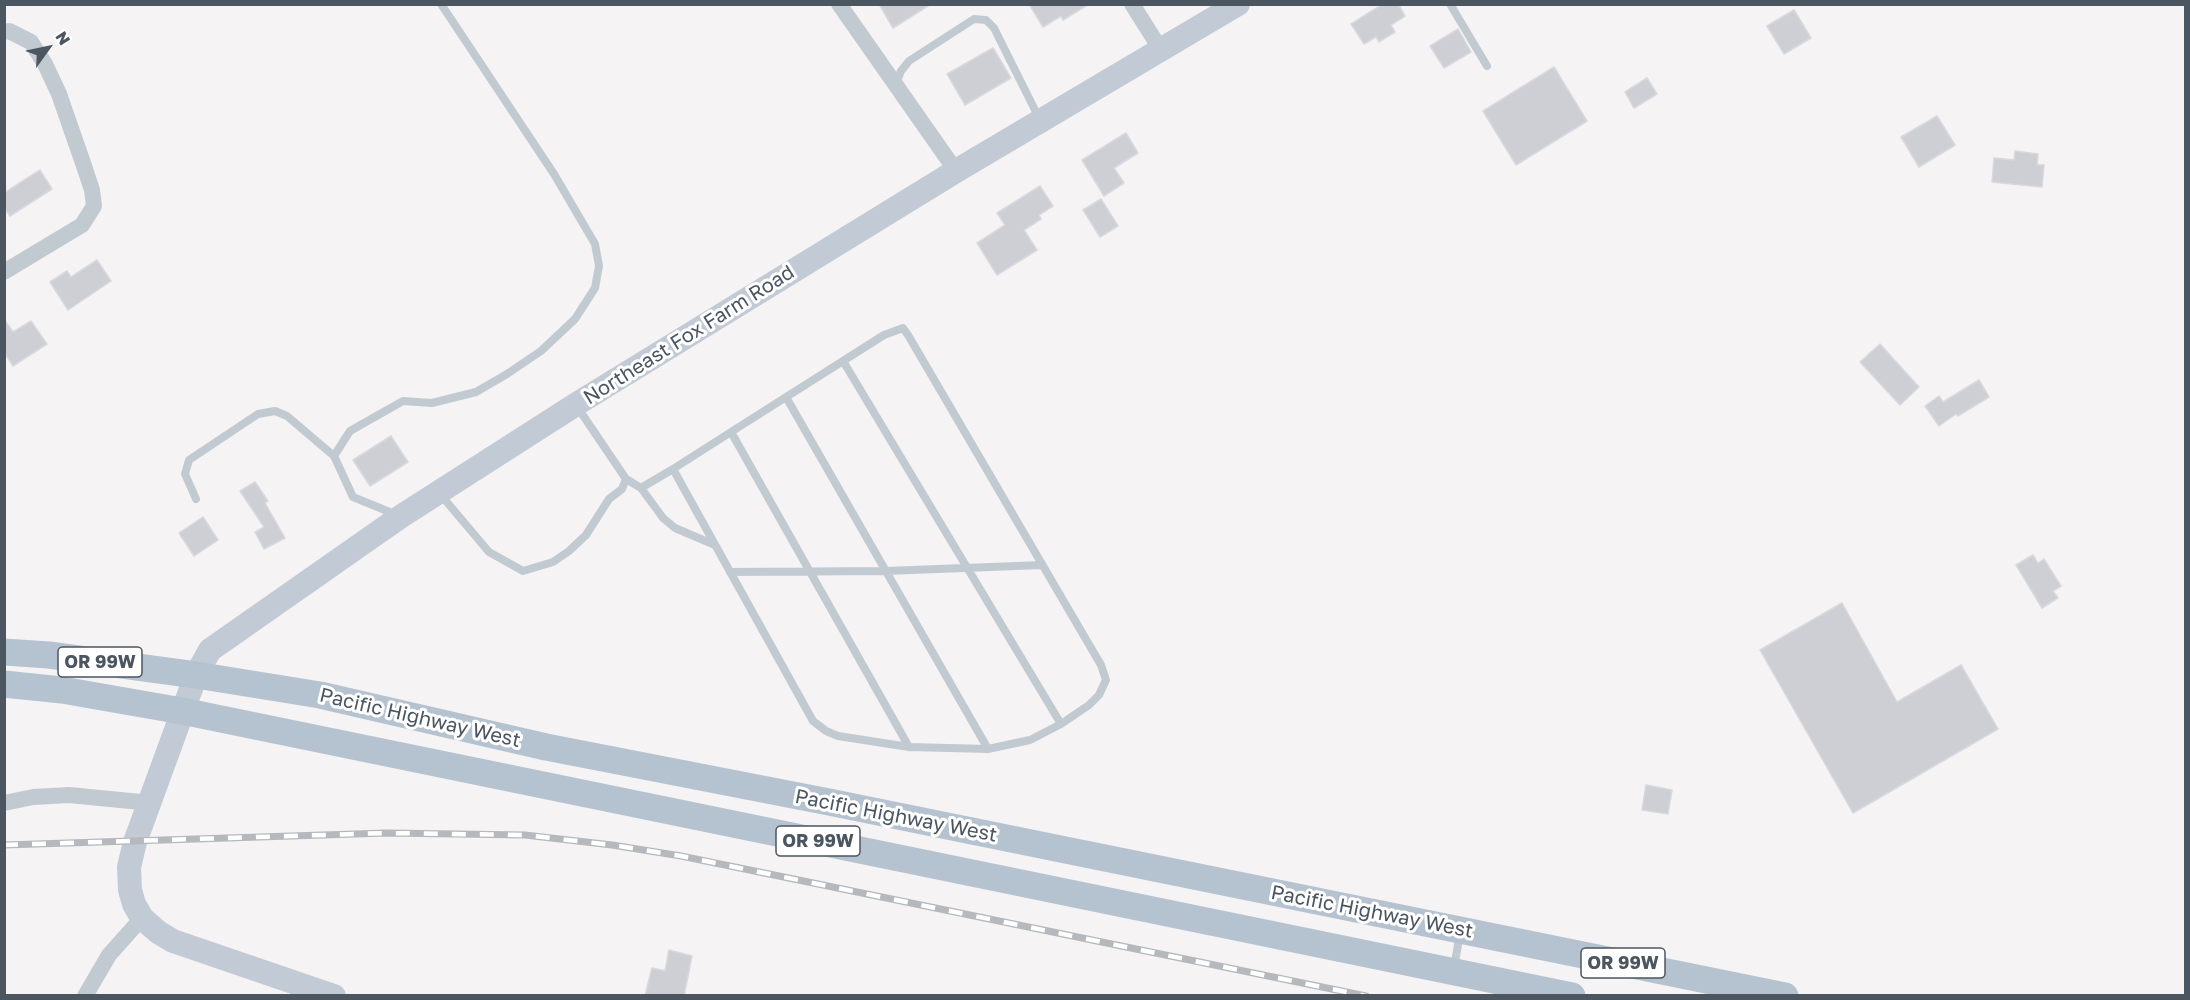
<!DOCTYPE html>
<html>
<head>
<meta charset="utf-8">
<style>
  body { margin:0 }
  #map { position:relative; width:2190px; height:1000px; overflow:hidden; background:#f5f3f3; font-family:"Golos Text",sans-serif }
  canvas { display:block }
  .frame { position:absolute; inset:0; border:6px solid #4b5660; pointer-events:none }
  .north { position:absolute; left:18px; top:18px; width:60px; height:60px; -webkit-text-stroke:4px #fff; paint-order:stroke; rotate:57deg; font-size:16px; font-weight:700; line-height:24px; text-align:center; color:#4b5660 }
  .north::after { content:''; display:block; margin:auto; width:21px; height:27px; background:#4b5660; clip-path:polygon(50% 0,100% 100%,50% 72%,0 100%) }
</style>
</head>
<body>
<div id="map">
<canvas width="2190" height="1000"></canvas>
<div class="frame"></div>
<div class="north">N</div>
</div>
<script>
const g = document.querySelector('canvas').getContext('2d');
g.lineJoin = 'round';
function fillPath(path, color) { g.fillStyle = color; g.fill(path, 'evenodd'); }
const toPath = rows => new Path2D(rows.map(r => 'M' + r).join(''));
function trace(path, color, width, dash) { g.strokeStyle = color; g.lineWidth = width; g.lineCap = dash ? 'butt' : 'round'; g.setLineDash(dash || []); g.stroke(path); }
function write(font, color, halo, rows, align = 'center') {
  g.font = font + ' "Golos Text",sans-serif'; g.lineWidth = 6; g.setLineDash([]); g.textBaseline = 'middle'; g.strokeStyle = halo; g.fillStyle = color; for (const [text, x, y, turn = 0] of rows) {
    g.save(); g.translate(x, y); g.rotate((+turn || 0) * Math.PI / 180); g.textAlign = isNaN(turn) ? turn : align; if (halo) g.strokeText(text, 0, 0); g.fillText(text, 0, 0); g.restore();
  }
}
const building = toPath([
  [879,4,931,4,893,28,879,4],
  [1029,4,1089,4,1063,20,1061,16,1043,27,1029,4],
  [1383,4,1398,4,1405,16,1391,25,1395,32,1379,42,1376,37,1364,44,1351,24,1383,4],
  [1794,10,1811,38,1784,54,1767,26,1794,10],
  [1458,29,1471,52,1444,68,1430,46,1458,29],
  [993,48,1011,78,965,105,947,74,993,48],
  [1554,67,1587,121,1516,165,1483,111,1554,67],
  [1647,78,1657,94,1634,108,1625,92,1647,78],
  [1937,116,1955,145,1919,167,1901,137,1937,116],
  [1126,133,1138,153,1114,168,1124,183,1104,196,1082,160,1126,133],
  [2015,151,2038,154,2037,165,2044,165,2042,187,1992,182,1994,158,2014,160,2015,151],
  [40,170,52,189,10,216,4,207,4,193,40,170],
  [1040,186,1053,206,1039,215,1041,219,1024,230,1037,250,997,275,977,243,1005,225,997,213,1040,186],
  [1101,199,1118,226,1100,237,1083,210,1101,199],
  [97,260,111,281,68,310,50,282,67,271,71,277,97,260],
  [4,319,13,332,31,321,47,344,13,366,4,352,4,319],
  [1880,344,1919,387,1900,405,1860,362,1880,344],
  [1979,380,1989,397,1958,416,1956,414,1939,426,1925,406,1939,396,1943,402,1979,380],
  [391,436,408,462,370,486,353,460,391,436],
  [255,482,268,501,265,503,285,538,264,549,255,532,264,527,240,491,255,482],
  [203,517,218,540,194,556,179,533,203,517],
  [2033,555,2038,563,2044,559,2061,586,2053,591,2058,598,2042,608,2016,565,2033,555],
  [1842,603,1897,702,1961,665,1998,729,1853,813,1760,650,1842,603],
  [1646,785,1672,790,1668,814,1642,810,1646,785],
  [669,950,692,956,684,996,645,996,652,968,665,971,669,950]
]);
fillPath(building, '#cdcfd5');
trace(building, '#d7d9de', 1.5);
trace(toPath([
  [1450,4,1487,66],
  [896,84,901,71,909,61,974,19,986,20,994,28,1040,120],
  [843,361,1061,724],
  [786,397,988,749],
  [731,432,909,747],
  [626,479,641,488,673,469,731,432,884,335,903,328,908,335,1101,665,1106,680,1099,695,1089,705,1061,724,1030,740,988,749,909,747,838,736,826,731,813,721,673,469],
  [641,488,663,518,675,528,715,545],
  [440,494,489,552,523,571,553,562,569,551,586,535,609,499,622,489,626,479,576,405],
  [196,499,185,474,189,460,258,414,275,411,287,416,334,456],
  [397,515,353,497,334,456,350,431,403,401,432,403,476,392,507,374,541,351,575,319,595,288,599,266,595,244,554,174,441,4],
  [730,572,886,571,1042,565],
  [1454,968,1460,933]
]), '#c2cad1', 8);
trace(toPath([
  [839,4,956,171],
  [1132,4,1161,50],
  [4,32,9,31,31,42,45,64,59,94,83,163,92,190,94,206,82,225,4,272],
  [4,803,33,797,69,795,151,803],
  [85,996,109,955,142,918]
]), '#c2cad1', 16);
trace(toPath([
  [334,996,173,941,158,932,142,918,134,904,130,890,129,867,135,842,196,675,210,650,400,517,575,405,956,171,1238,4]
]), '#c2cbd5', 24);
trace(toPath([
  [4,652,49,655,196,675,320,695,546,747,829,802,1785,996],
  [4,684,62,690,182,711,1572,996]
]), '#b5c2cf', 27);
const rail = toPath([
  [4,845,387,833,525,835,612,845,681,856,1366,996]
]);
trace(rail, '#b5b8bc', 7);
trace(rail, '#fff', 4.5, [14]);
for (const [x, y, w] of [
  [100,662,84],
  [818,841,84],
  [1623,963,84]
]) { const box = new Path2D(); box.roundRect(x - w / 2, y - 15, w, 30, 4.5); g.fillStyle = '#fff'; g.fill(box); trace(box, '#4b5660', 1.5); }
write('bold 18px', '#4b5660', null, [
  ["OR 99W",100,662],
  ["OR 99W",818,841],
  ["OR 99W",1623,963]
]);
write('20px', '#4b5660', '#fff', [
  ["Northeast Fox Farm Road",689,335,-32],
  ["Pacific Highway West",420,718,13],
  ["Pacific Highway West",896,816,11],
  ["Pacific Highway West",1372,912,11]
]);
</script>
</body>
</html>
